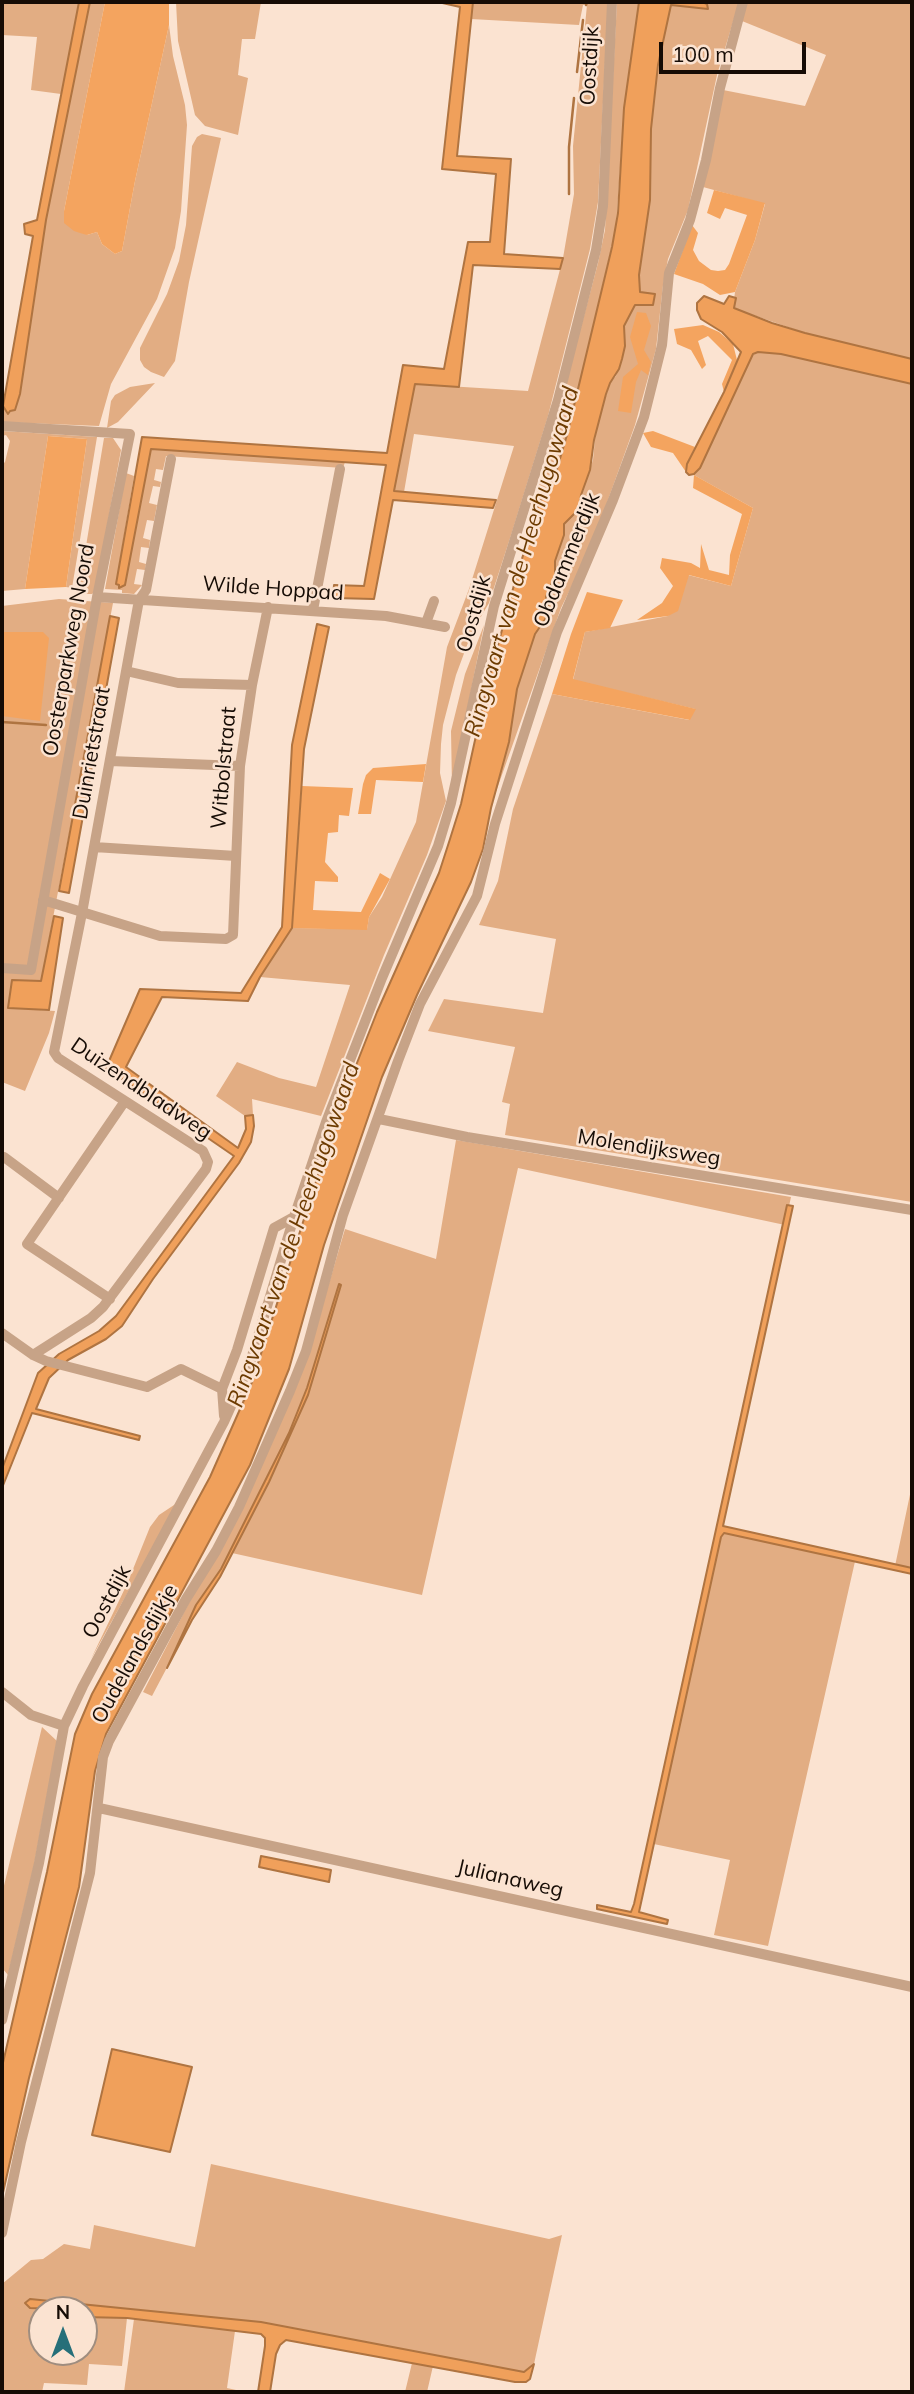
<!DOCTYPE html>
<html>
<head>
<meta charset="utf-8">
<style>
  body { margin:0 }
  #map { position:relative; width:914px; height:2394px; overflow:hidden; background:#fbe3d1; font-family:Mulish,sans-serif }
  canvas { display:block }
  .frame { position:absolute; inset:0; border:4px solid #160c05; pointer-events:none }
  .north { position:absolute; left:28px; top:2296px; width:70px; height:70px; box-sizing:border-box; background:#fbe3d1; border:2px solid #9f8d7f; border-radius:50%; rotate:0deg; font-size:19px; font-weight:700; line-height:28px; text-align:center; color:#160c05 }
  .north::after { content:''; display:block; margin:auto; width:24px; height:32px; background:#266f79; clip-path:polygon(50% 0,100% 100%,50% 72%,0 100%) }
  .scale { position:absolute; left:659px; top:42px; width:147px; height:32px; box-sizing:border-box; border:4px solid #160c05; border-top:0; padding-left:9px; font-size:21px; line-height:24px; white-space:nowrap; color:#160c05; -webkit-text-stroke:5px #fbe3d1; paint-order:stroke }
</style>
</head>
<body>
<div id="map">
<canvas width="914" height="2394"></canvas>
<div class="frame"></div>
<div class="north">N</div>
<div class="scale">100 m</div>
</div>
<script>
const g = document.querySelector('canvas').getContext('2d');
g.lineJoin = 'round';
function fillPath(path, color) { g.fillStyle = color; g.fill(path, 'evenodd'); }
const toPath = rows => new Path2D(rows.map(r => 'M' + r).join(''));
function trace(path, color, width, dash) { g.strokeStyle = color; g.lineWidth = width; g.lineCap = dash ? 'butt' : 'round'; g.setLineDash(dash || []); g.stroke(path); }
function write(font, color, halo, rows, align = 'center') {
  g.font = font + ' Mulish,sans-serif'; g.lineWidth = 5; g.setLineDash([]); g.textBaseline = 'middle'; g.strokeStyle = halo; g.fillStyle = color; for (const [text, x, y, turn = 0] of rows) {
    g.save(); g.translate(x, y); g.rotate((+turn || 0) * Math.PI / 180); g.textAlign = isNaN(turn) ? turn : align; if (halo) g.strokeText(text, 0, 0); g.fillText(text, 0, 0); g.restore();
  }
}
fillPath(toPath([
  [2,2,79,2,61,94,31,90,37,37,2,35],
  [90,2,105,2,64,211,87,235,97,232,102,244,115,254,122,251,135,181,169,25,173,56,185,105,187,125,181,211,175,248,157,299,111,384,99,426,2,422,3,406,4,409,15,410,20,394,46,220],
  [176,2,261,2,255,39,242,39,238,75,248,78,238,135,205,126,195,115,178,41],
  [473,2,608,2,598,202,590,249,548,416,512,532,489,603,472,632,456,675,443,725,441,744,440,773,446,801,427,855,384,955,321,1116,252,1099,253,1115,245,1116,216,1096,237,1062,279,1078,316,1087,350,985,260,977,292,928,367,929,369,917,382,897,416,822,447,647,469,589,514,446,414,434,404,492,394,492,415,384,528,391,563,258,574,194,573,146,587,5,583,5,579,25,471,19],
  [617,2,639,2,624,108,616,228,567,435,556,472,538,506,534,504,598,263,605,230],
  [702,2,739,2,717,75,688,210,668,259,663,285,656,349,635,425,604,511,582,565,561,608,492,803,509,742,517,689,535,634,550,608,546,597,555,575,555,561,564,535,564,524,579,509,588,510,580,504,581,495,593,460,596,429,610,383,616,376,625,332,624,326,635,305,652,305,655,295,640,292,639,275,650,200,651,129,655,87,669,9,671,5,707,9,707,4],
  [747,2,912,2,912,359,805,333,733,308,735,292,755,240,765,204,703,187,723,90,805,106,826,55,742,21],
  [202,134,221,138,189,282,175,361,164,377,151,372,144,367,140,360,140,348,167,294,179,261,186,225,192,146,197,137],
  [758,352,781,354,912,384,912,1202,505,1135,510,1104,502,1102,515,1047,428,1031,444,999,543,1013,556,939,479,925,498,881,513,809,552,694,689,720,695,709,573,680,585,632,668,616,688,575,731,586,753,508,692,474,700,468,750,357],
  [155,383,118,422,107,428,111,401,115,395,130,387],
  [2,431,97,437,72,588,66,587,87,439,48,436,25,589,2,591,2,465,5,462,10,441,6,435,2,436],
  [104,438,113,438,121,450,95,591,92,594,78,594],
  [150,449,345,462,343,468,166,456,163,470,156,469,154,480,161,482,160,487,153,486,149,503,157,505,154,521,147,520,143,538,150,540,149,548,141,547,139,562,146,564,145,570,137,569,134,584,142,585,134,594,122,593,122,590,105,589,126,473,134,476,116,583,123,585,125,585],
  [59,599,113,603,41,981,13,980,9,1008,55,1011,49,1033,25,1091,2,1082,2,606],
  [484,625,452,786,451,731,465,674],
  [456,1140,791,1197,785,1225,518,1168,422,1595,232,1553,192,1620,152,1696,143,1692,191,1599,310,1348,345,1229,436,1259],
  [912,1485,912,1570,895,1566],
  [177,1503,91,1659,127,1584,150,1527,159,1515],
  [718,1529,856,1557,768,1946,714,1935,730,1860,649,1843],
  [42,1727,57,1741,34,1865,8,1975,2,1968,2,1894],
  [211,2164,549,2239,562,2235,534,2364,524,2372,261,2322,27,2303,26,2304,30,2308,43,2310,42,2352,84,2352,84,2317,127,2318,122,2366,89,2364,87,2385,44,2383,42,2392,2,2392,2,2284,31,2260,43,2259,64,2244,90,2249,94,2225,195,2247],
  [134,2319,235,2331,227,2388,245,2392,124,2392],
  [412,2363,433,2366,427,2392,405,2392]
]), '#e2ad83');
fillPath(toPath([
  [105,2,169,2,169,25,135,181,122,251,115,254,102,244,97,232,87,235,80,233,74,231,64,223,64,211],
  [714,190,765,203,755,240,735,292,720,295,703,284,674,274,692,225,698,233,693,250,699,261,711,270,718,271,725,270,729,264,747,215,725,208,720,219,707,213],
  [637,312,646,313,651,326,644,350,651,362,648,375,641,370,636,382,631,413,618,411,623,377,638,364,630,337],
  [703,325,719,332,733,344,737,360,724,392,722,384,732,360,708,336,698,341,706,365,702,369,691,350,677,344,674,329],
  [653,431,695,447,687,464,686,472,673,453,651,447,643,433],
  [48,436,87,439,66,587,25,589],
  [694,475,753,508,731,586,689,575,678,611,668,616,637,620,662,603,673,586,660,568,662,558,691,563,700,568,701,544,709,570,729,575,730,555,742,514,693,488],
  [587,592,623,600,610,628,585,632,573,679,696,709,690,720,552,694,571,634],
  [2,632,43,632,49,638,40,721,2,716],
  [426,764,423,782,376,780,371,814,358,814,363,784,366,775,373,768],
  [302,786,353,788,349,816,339,815,338,832,328,833,325,862,338,877,338,882,315,881,313,910,361,912,380,873,390,879,369,917,367,930,292,928]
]), '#f4a45f');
const water = toPath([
  [79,2,90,2,46,220,20,394,15,410,10,411,8,414,3,406,33,236,25,234,24,224,37,220,79,2],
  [438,2,473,2,457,156,511,159,504,254,563,258,560,269,473,265,459,387,415,384,394,491,496,500,493,508,393,500,374,599,333,598,334,585,364,586,386,465,151,449,125,585,119,588,119,585,116,584,142,437,387,453,403,365,444,369,468,242,490,242,496,174,442,169,460,7,438,2],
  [639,2,702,2,707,4,708,9,671,5,658,65,651,129,650,200,639,275,640,292,655,294,653,305,635,305,624,326,625,346,622,359,619,369,610,383,606,394,594,440,590,470,581,495,580,504,589,506,588,510,579,509,564,524,564,535,555,561,555,575,546,597,550,612,535,634,517,689,509,742,491,808,483,849,471,882,417,995,382,1077,324,1245,289,1369,250,1465,106,1734,95,1771,79,1887,29,2078,2,2197,2,2067,47,1872,75,1734,92,1694,210,1477,252,1382,333,1128,355,1068,377,1012,439,873,450,839,461,804,486,690,514,585,538,506,556,472,567,435,612,247,618,213,624,108,639,2],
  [704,296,724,304,729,296,736,298,734,308,772,323,805,333,912,359,912,384,781,354,758,352,753,354,700,468,694,474,689,475,686,472,687,464,724,392,741,352,722,332,701,319,697,310,697,303,704,296],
  [110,616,119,618,69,893,59,891,110,616],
  [317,624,329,627,304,749,292,928,260,977,248,1001,162,997,126,1067,238,1148,246,1129,245,1116,253,1115,254,1126,251,1142,239,1163,153,1279,122,1326,106,1339,68,1360,49,1378,36,1409,140,1436,139,1440,32,1413,2,1488,2,1469,38,1373,59,1354,99,1331,116,1316,234,1156,106,1068,140,989,241,993,282,927,292,745,317,624],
  [54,916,63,918,49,1010,8,1008,12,980,41,981,54,916],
  [787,1205,793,1206,723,1526,912,1568,912,1574,724,1533,721,1537,639,1912,668,1920,667,1924,597,1909,597,1905,631,1912,634,1904,787,1205],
  [339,1284,341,1285,308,1395,269,1482,220,1577,192,1620,167,1668,196,1605,221,1569,289,1433,307,1388,339,1284],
  [261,1856,331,1870,329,1882,259,1867,261,1856],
  [112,2049,192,2067,170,2152,92,2135,112,2049],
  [30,2299,261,2322,524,2372,534,2364,530,2379,526,2382,515,2382,286,2340,280,2345,276,2354,270,2392,258,2392,265,2346,265,2338,261,2334,127,2318,84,2317,84,2310,30,2308,25,2303,30,2299]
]);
fillPath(water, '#f0a05b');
trace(water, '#af7441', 2);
trace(toPath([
  [586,5,587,2],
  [577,72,583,20],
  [569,194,569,147,574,98],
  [2,722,46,725]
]), '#af7441', 2.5);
trace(toPath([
  [2,426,130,434,97,597,31,970,2,968],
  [97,597,386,616,445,627],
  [313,610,340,469],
  [426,623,434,601],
  [126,671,178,683,252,685],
  [110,761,240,766],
  [94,847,236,856],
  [43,900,160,936,226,939,233,935,240,766,252,685,268,607],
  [379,1119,467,1137,912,1210],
  [4,1157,59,1198],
  [110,1299,27,1244,125,1101],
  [2,1333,33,1355,46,1361,147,1387,181,1369,222,1389,224,1416],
  [33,1355,91,1318,103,1307,206,1169,208,1162,203,1151,58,1058,54,1052,82,913,139,600,146,590,171,459],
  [222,1389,237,1350,274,1228,294,1217],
  [2,1692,31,1715,64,1726],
  [99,1808,912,1987],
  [2,2020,39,1863,64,1726,83,1686,224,1422,249,1366,294,1217,326,1122,382,978,438,846,451,803,494,606,558,400,596,250,603,206,612,2],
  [2,2233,21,2142,90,1873,103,1757,109,1741,186,1599,216,1551,239,1507,290,1391,306,1351,343,1215,398,1061,420,1004,477,896,495,824,557,632,613,500,644,417,662,345,669,273,690,220,706,160,720,88,743,2]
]), '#c7a387', 10);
write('21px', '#160c05', '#fbe3d1', [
  ["Oostdijk",590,66,-87],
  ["Obdammerdijk",567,560,-68],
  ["Wilde Hoppad",273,589,4],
  ["Oostdijk",474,614,-75],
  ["Oosterparkweg Noord",69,650,-80],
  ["Duinrietstraat",92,753,-80],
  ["Witbolstraat",224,768,-85],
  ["Duizendbladweg",141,1089,34],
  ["Molendijksweg",649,1148,9],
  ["Oostdijk",107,1602,-62],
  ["Oudelandsdijkje",135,1654,-61],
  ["Julianaweg",510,1879,13]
]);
write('italic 23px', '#6d3b01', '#fbe3d1', [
  ["Ringvaart van de Heerhugowaard",522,562,-74],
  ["Ringvaart van de Heerhugowaard",294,1235,-71]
]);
</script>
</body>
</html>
